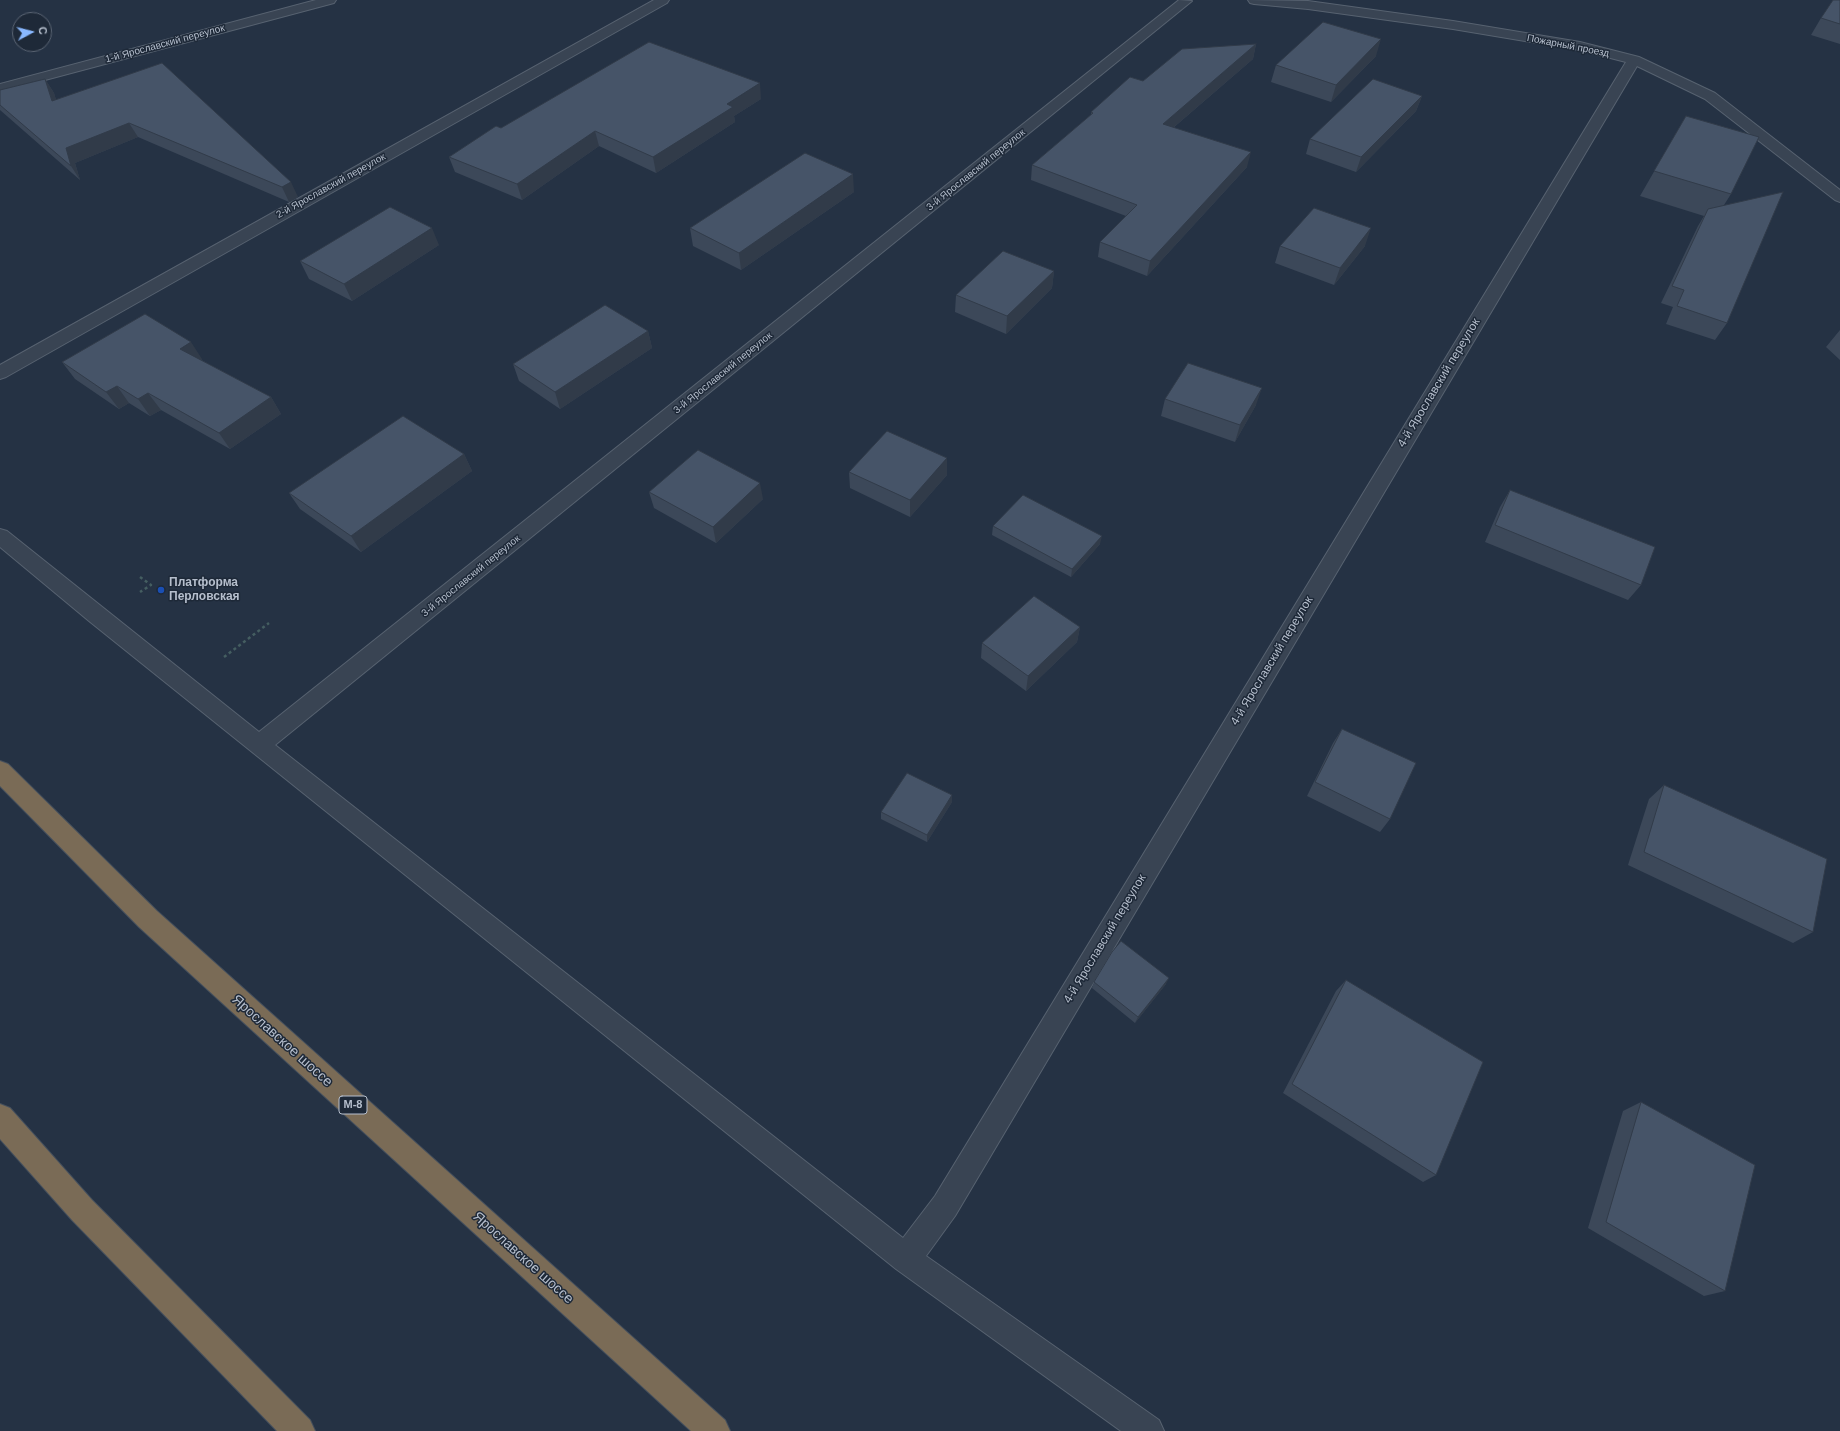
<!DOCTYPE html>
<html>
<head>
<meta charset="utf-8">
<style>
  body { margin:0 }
  #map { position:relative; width:1840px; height:1431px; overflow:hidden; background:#253244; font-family:Helvetica,sans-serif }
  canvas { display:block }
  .north { position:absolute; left:12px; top:12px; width:40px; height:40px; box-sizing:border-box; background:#1e2938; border:1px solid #5b6574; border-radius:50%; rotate:83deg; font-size:11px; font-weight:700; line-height:16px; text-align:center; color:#b6bfcd }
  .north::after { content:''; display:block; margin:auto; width:14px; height:18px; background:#89b8ff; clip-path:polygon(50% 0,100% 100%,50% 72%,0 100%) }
</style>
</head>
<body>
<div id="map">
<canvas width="1840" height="1431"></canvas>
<div class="north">С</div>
</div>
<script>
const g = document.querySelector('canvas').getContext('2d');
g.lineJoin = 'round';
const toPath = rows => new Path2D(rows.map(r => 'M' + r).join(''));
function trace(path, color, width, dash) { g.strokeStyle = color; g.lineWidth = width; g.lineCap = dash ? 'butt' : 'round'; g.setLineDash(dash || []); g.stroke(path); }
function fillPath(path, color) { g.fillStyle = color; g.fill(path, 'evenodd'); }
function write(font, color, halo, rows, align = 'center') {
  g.font = font + ' Helvetica,sans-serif'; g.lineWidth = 3; g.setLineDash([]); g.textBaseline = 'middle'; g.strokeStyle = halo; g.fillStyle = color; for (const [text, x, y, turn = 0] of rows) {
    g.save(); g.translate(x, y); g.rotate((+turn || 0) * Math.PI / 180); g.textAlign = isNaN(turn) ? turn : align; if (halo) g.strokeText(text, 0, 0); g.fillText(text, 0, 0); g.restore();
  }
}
const minor = toPath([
  [316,0,336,0,334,3,0,92,0,84,316,0],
  [654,0,669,0,667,3,6,377,0,379,0,365,654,0],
  [1179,0,1192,1,275,745,903,1238,935,1196,1626,62,1579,50,1453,29,1308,9,1254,4,1250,3,1248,0,1308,1,1453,21,1580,42,1639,57,1715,93,1840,190,1840,202,1835,200,1705,99,1637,66,955,1216,926,1256,1159,1420,1164,1431,1121,1431,896,1269,89,621,0,547,0,529,7,531,259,732,1179,0]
]);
const highway = toPath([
  [0,761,8,764,157,911,725,1420,730,1431,691,1431,139,927,0,786,0,761],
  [0,1104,10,1108,92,1200,310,1420,315,1431,277,1431,72,1220,0,1139,0,1104]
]);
trace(minor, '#576270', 2);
trace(highway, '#444f5d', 2);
trace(toPath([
  [140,577,151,585,140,592],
  [224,657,269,623]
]), '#455e61', 2.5, [3, 3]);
fillPath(minor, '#394453');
fillPath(highway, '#7a6b56');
fillPath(toPath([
  [1840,0,1840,44,1811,35,1821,18],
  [1256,44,1253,59,1173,128,1247,167,1147,276,1098,257,1100,242,1126,216,1031,180,1032,165,1091,115,1091,112,1143,81],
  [1376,56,1331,102,1271,82,1276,65],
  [162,63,298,197,289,202,138,137,75,163,80,180,0,110,0,90,45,79,54,93,56,100],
  [1422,96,1416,111,1356,172,1306,154,1310,139],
  [761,99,734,116,735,122,656,173,599,146,522,200,455,172,449,157,501,128],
  [1686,116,1731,194,1724,205,1727,323,1715,340,1666,324,1673,307,1661,303,1698,226,1704,216,1640,196],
  [854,192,741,270,693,246,690,228],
  [439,245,352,301,309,279,300,261],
  [1280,246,1365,246,1334,285,1275,263],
  [1054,271,1052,288,1006,334,955,312,956,295],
  [1840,330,1840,360,1826,347],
  [648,331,652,348,560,409,519,381,513,364],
  [202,359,201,360,271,397,281,414,230,449,161,410,150,416,129,403,119,409,75,379,62,362],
  [1165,399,1256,405,1235,442,1161,416],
  [464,454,472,471,361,552,300,509,289,493],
  [849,472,947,475,910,517,850,488],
  [1510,490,1641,585,1628,600,1485,542,1500,507],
  [649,492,763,499,716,543,654,508],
  [993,526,1100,544,1071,577,992,535],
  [1080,627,1077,642,1026,691,981,658,982,643],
  [1342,729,1390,819,1380,832,1307,796,1333,743],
  [1664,785,1813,932,1793,943,1628,865,1649,799],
  [952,802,927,842,881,819,881,812],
  [1346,980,1436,1175,1423,1182,1283,1093,1336,991],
  [1094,982,1166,984,1135,1023,1092,988],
  [1641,1102,1725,1291,1704,1296,1588,1228,1623,1111]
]), '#3c4859');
fillPath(toPath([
  [1381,39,1376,56,1331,102,1336,85],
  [1256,44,1253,59,1160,139,1163,124],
  [45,79,54,93,61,116,52,101],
  [760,83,761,99,734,116,735,122,656,173,653,157,727,104],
  [1422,96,1416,111,1356,172,1361,157],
  [129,123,138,137,75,163,80,180,71,166,66,148],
  [595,131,599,146,522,200,517,184],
  [1251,152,1247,167,1147,276,1150,261],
  [853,174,854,192,741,270,739,253],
  [291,182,298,197,289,202,282,187],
  [432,228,439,245,352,301,344,284],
  [1371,228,1365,246,1334,285,1340,268],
  [1054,271,1052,288,1006,334,1007,316],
  [648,331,652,348,560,409,555,392],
  [191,342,202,359,191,366,180,349],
  [117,386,129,403,119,409,106,392],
  [1262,388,1256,405,1235,442,1240,425],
  [148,393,161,410,150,416,138,399],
  [271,397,281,414,230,449,219,433],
  [464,454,472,471,361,552,351,536],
  [947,458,947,475,910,517,910,500],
  [760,483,763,499,716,543,713,527],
  [1102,536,1100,544,1071,577,1072,569],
  [1080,627,1077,642,1026,691,1028,676],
  [952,795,952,802,927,842,927,835],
  [1169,978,1166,984,1135,1023,1138,1017]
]), '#313b49');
const building = toPath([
  [1833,0,1840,0,1840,24,1821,18,1833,0],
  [1323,22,1381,39,1336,85,1276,65,1323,22],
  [649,42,760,83,727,104,733,107,653,157,595,131,517,184,449,157,496,126,501,128,649,42],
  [1256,44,1163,124,1251,152,1150,261,1100,242,1137,205,1032,165,1093,113,1091,112,1130,77,1143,81,1182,49,1256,44],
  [162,63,291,182,282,187,129,123,66,148,71,166,0,105,0,90,45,79,52,101,162,63],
  [1373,79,1422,96,1361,157,1310,139,1373,79],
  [1686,116,1759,137,1731,194,1654,171,1686,116],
  [805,153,853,174,739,253,690,228,805,153],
  [1783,192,1727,323,1677,306,1684,290,1672,286,1708,209,1783,192],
  [390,207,432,228,344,284,300,261,390,207],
  [1314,208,1371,228,1340,268,1280,246,1314,208],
  [1003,251,1054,271,1007,316,956,295,1003,251],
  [605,305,648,331,555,392,513,364,605,305],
  [145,314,191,342,180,349,271,397,219,433,148,393,138,399,117,386,106,392,62,362,145,314],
  [1188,363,1262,388,1240,425,1165,399,1188,363],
  [403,416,464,454,351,536,289,493,403,416],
  [887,431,947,458,910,500,849,472,887,431],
  [698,450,760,483,713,527,649,492,698,450],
  [1510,490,1655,547,1641,585,1495,525,1510,490],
  [1023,495,1102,536,1072,569,993,526,1023,495],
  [1034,596,1080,627,1028,676,982,643,1034,596],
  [1342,729,1416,763,1390,819,1315,782,1342,729],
  [907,773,952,795,927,835,881,812,907,773],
  [1664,785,1827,859,1813,932,1644,852,1664,785],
  [1121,941,1169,978,1138,1017,1094,982,1112,952,1121,941],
  [1346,980,1483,1062,1436,1175,1292,1084,1346,980],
  [1641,1102,1755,1165,1725,1291,1606,1222,1641,1102]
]);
fillPath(building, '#465468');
trace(building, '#313b49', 1);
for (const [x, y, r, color] of [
  [161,590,4,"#1a4fb4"]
]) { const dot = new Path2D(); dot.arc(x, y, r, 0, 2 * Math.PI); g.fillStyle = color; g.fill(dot); trace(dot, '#1e2938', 1.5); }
write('10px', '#b6bfcd', '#1e2938', [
  ["1-й Ярославский переулок",165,44,-15],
  ["Пожарный проезд",1568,46,11],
  ["3-й Ярославский переулок",976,170,-39],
  ["2-й Ярославский переулок",331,186,-29],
  ["3-й Ярославский переулок",723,373,-39],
  ["3-й Ярославский переулок",471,576,-39]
]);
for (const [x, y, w] of [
  [353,1105,28]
]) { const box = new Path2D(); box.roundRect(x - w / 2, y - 9, w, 18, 3); g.fillStyle = '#1e2938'; g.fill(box); trace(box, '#b6bfcd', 1); }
write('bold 11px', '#b6bfcd', null, [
  ["М-8",353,1105]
]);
write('12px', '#b6bfcd', '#1e2938', [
  ["4-й Ярославский переулок",1439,383,-59],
  ["4-й Ярославский переулок",1272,661,-59],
  ["4-й Ярославский переулок",1105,939,-59]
]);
write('bold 12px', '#b6bfcd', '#1e2938', [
  ["Платформа",169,583],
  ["Перловская",169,597]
], 'left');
write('14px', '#b6bfcd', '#1e2938', [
  ["Ярославское шоссе",282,1041,42],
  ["Ярославское шоссе",523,1258,42]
]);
</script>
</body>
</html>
